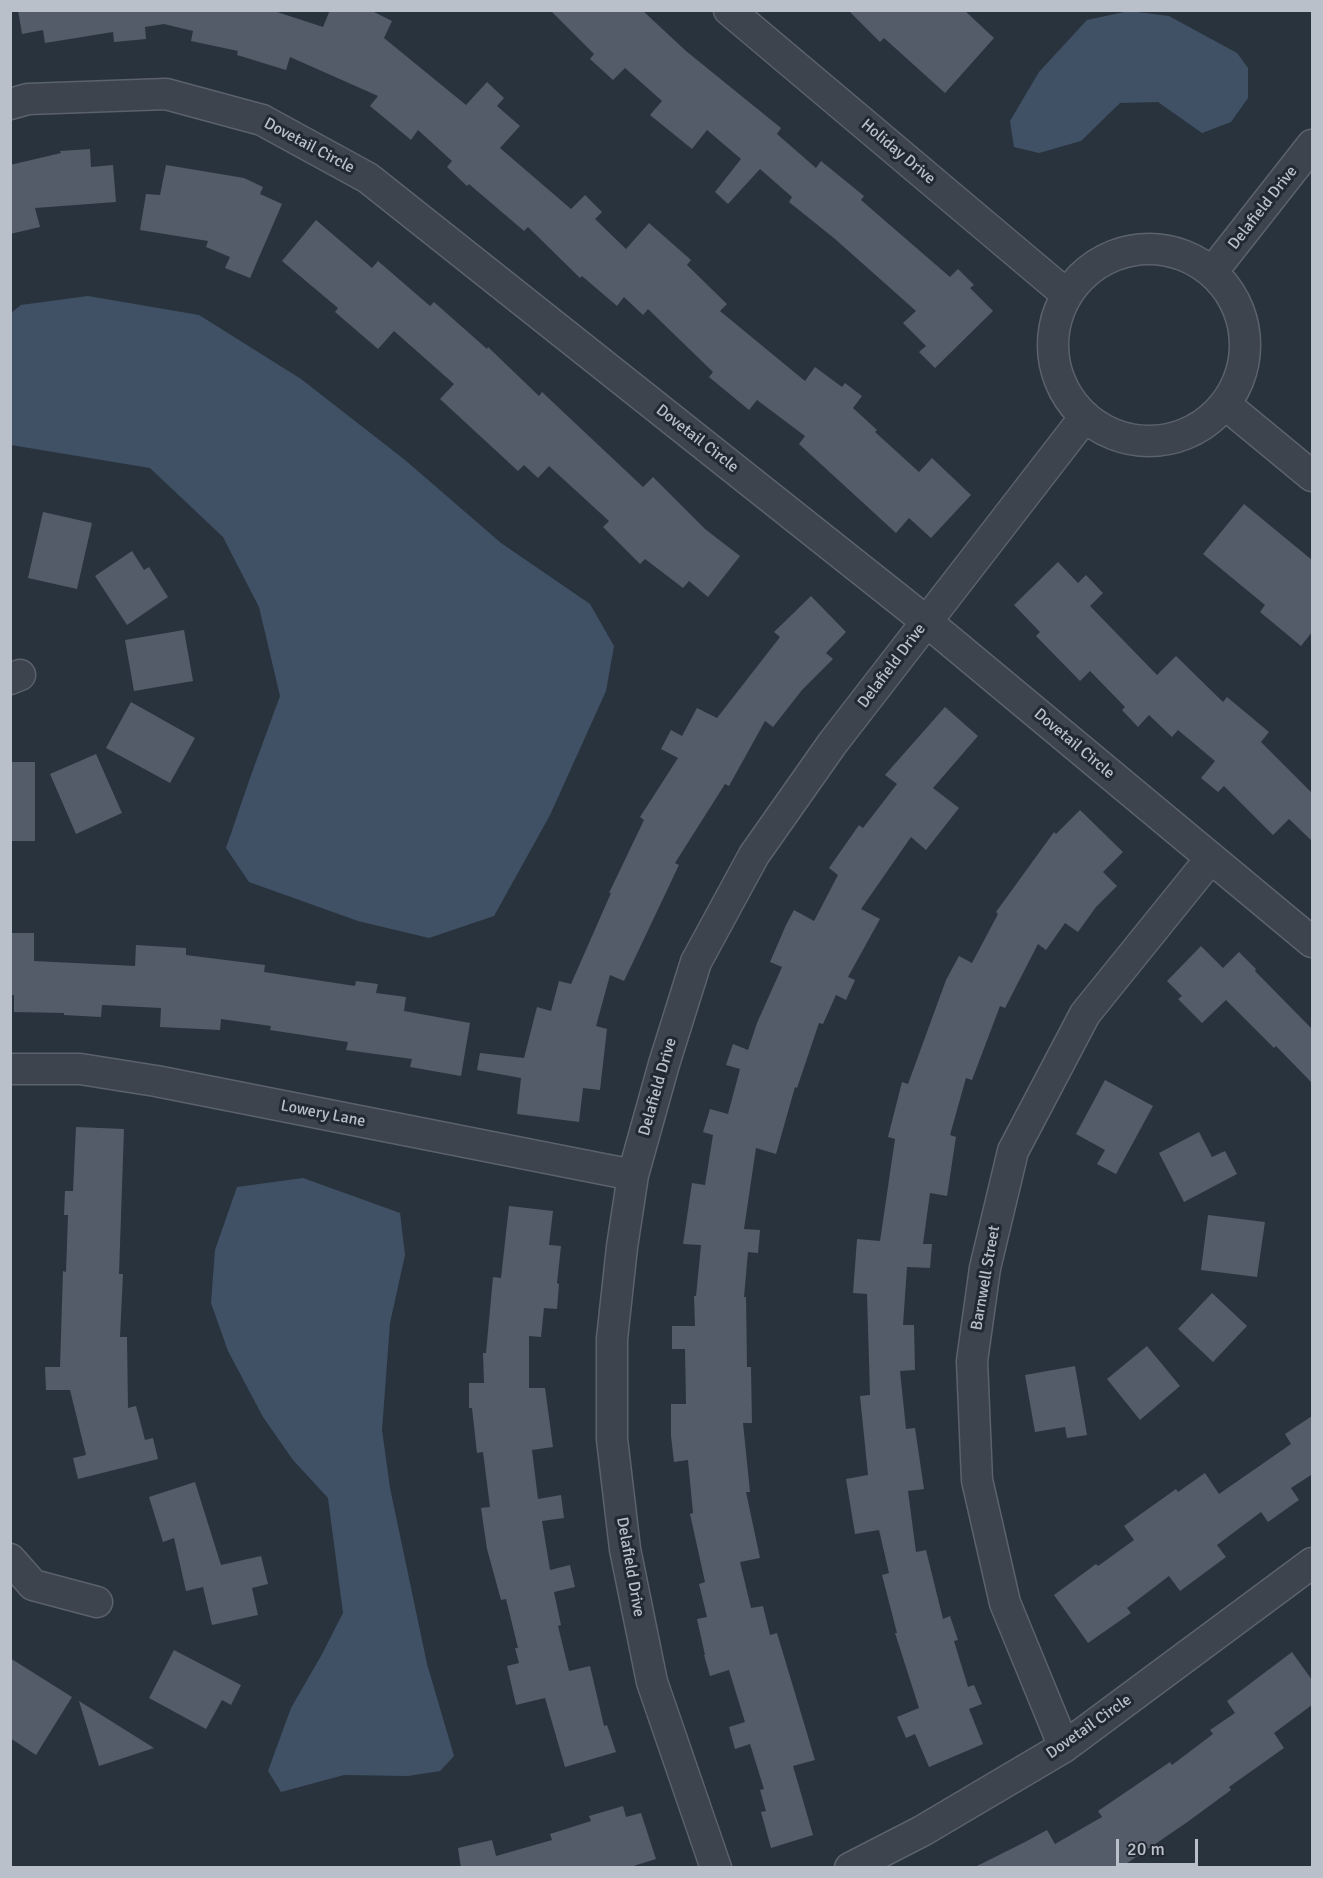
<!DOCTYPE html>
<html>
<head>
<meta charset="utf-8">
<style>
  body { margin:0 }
  #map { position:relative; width:1323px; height:1878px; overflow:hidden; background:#29333e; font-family:Signika,sans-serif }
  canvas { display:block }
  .frame { position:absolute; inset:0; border:12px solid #b9c0c9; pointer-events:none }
  .scale { position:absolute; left:1116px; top:1839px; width:82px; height:27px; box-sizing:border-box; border:3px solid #b9c0c9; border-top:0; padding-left:8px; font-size:18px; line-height:21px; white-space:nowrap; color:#b9c0c9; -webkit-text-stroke:4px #222933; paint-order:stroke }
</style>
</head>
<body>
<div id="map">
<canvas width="1323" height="1878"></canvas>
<div class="frame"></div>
<div class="scale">20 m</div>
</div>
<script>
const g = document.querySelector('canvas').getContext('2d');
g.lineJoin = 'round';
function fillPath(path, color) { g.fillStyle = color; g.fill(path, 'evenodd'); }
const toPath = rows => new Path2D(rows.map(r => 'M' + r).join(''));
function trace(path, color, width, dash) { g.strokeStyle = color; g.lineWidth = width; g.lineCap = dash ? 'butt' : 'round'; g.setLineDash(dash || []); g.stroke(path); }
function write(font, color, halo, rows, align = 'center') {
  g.font = font + ' Signika,sans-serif'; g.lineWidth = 6; g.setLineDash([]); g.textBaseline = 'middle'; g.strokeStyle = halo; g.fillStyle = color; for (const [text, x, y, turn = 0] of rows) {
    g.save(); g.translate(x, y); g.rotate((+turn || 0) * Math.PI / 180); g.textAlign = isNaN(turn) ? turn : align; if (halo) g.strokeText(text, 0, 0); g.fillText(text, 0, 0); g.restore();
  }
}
fillPath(toPath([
  [1129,11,1169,16,1237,53,1248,68,1248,98,1231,122,1202,133,1158,102,1120,103,1081,141,1039,153,1014,147,1010,121,1039,72,1087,20],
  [88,296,199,315,301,379,405,460,501,543,590,604,614,646,606,691,550,815,494,916,429,938,358,921,249,882,226,848,250,778,280,696,259,607,223,537,150,468,11,445,11,313,21,305],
  [303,1178,400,1213,405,1255,390,1323,382,1430,390,1488,427,1664,454,1756,440,1771,408,1776,344,1775,281,1792,268,1771,291,1708,321,1656,343,1613,328,1498,293,1460,263,1417,228,1351,211,1303,215,1250,237,1187]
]), '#415165');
fillPath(toPath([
  [18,10,271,10,323,27,330,10,370,10,392,21,384,38,466,105,487,82,504,98,497,106,520,126,500,148,571,209,585,195,602,212,595,219,626,249,649,223,691,260,687,265,727,304,720,311,805,381,815,367,842,387,845,383,862,396,853,408,877,430,875,432,919,472,932,458,971,495,931,538,909,518,896,533,799,444,805,436,757,400,749,410,709,377,713,372,648,309,643,315,624,297,617,306,582,276,580,278,528,227,524,231,469,184,467,186,447,167,452,161,418,130,411,140,370,106,378,96,290,57,286,70,237,55,238,51,191,41,193,31,164,24,145,27,146,39,114,42,113,32,45,43,43,30,22,34],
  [550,10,642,10,686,51,781,128,777,134,816,168,821,161,864,196,861,200,950,277,958,269,974,285,970,288,993,311,935,368,919,352,926,346,903,323,916,311,835,239,789,202,792,197,760,169,728,204,715,192,741,159,707,130,692,149,650,115,662,101,625,68,613,80,590,59,594,54],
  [848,10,964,10,994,38,945,93,884,38,880,42],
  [90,149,91,167,113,165,116,202,35,208,40,227,10,234,10,165,61,153,60,151],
  [166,165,244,178,263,187,260,194,282,204,250,278,225,268,230,257,206,247,208,241,140,230,146,194,160,195],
  [316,220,372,268,378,261,430,306,434,302,487,349,488,347,539,396,542,392,643,487,653,477,705,529,740,556,708,597,689,581,683,588,645,559,640,564,603,527,609,521,549,466,538,478,524,465,518,471,440,399,454,384,394,331,378,349,335,312,338,308,282,261],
  [1244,504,1312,560,1312,632,1301,646,1260,612,1265,605,1203,554],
  [43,512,92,523,77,589,28,578],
  [132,551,144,570,149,567,168,597,127,625,95,576],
  [1058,562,1078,583,1086,575,1103,593,1090,606,1157,675,1176,656,1223,702,1227,697,1269,732,1261,742,1312,793,1312,841,1289,819,1273,835,1224,786,1218,792,1201,778,1215,761,1178,730,1172,737,1149,715,1138,727,1122,710,1125,707,1090,671,1080,681,1036,636,1040,632,1014,605],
  [811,596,846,632,826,653,833,659,802,690,773,727,765,721,729,786,725,784,675,863,679,865,624,981,610,975,596,1026,607,1029,600,1090,583,1088,579,1122,517,1114,521,1078,477,1070,480,1053,524,1058,537,1007,551,1011,559,981,571,984,611,893,609,893,644,820,640,817,678,758,661,749,671,730,682,736,697,708,717,718,780,637,774,632],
  [184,630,193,681,134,691,125,640],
  [131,702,195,738,170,783,106,748],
  [945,707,978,736,933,788,959,808,926,850,911,837,861,909,880,919,848,977,855,980,846,1000,836,995,823,1024,819,1023,797,1088,795,1087,776,1154,756,1148,744,1229,760,1230,758,1253,748,1252,744,1297,746,1297,747,1367,751,1367,752,1423,743,1423,750,1492,746,1492,760,1558,740,1562,751,1608,763,1606,770,1635,777,1633,815,1760,793,1766,813,1835,771,1848,761,1812,766,1811,760,1790,764,1789,750,1744,735,1749,729,1727,745,1722,729,1670,710,1676,704,1655,705,1655,697,1619,707,1617,699,1584,705,1582,690,1514,693,1513,688,1460,674,1462,671,1436,671,1404,686,1404,685,1349,672,1349,672,1326,695,1326,694,1296,696,1296,701,1245,683,1244,692,1183,705,1185,713,1135,703,1132,710,1109,728,1114,740,1069,726,1065,733,1044,748,1050,757,1023,782,967,770,962,786,925,794,910,814,921,838,875,829,868,859,825,863,828,897,784,885,775],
  [96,754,122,813,76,834,50,774],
  [10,762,35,762,35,841,10,841],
  [1080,810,1123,852,1103,872,1117,886,1096,907,1078,932,1065,923,1046,950,1038,944,1005,1008,1000,1006,972,1080,966,1078,950,1135,956,1137,947,1196,930,1193,923,1244,932,1244,930,1268,907,1267,903,1325,914,1325,915,1370,900,1371,906,1429,915,1428,924,1489,908,1491,916,1552,926,1550,943,1619,950,1616,958,1640,954,1641,968,1687,974,1685,982,1704,969,1709,983,1744,929,1767,915,1734,906,1738,897,1717,919,1708,895,1633,897,1633,882,1575,889,1573,879,1530,855,1534,846,1479,868,1475,860,1396,870,1395,867,1294,853,1293,857,1239,880,1241,895,1139,888,1137,902,1082,908,1084,946,980,959,956,972,963,998,914,996,912,1054,832,1056,834],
  [10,933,34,933,34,961,135,966,136,945,186,948,186,955,265,965,264,972,355,986,356,981,378,984,376,993,406,997,404,1011,470,1023,461,1076,410,1067,412,1059,346,1050,348,1042,270,1030,271,1026,221,1019,220,1030,160,1027,161,1008,102,1005,101,1017,64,1015,64,1013,14,1012,14,995,10,995],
  [1201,946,1223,968,1239,952,1256,969,1255,971,1312,1029,1312,1083,1276,1046,1274,1048,1226,1000,1202,1023,1178,999,1182,996,1167,981],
  [1105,1080,1153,1106,1116,1174,1097,1164,1105,1150,1076,1134],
  [76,1127,124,1129,119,1274,123,1274,120,1337,127,1337,128,1408,136,1406,145,1440,153,1438,158,1459,78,1479,73,1458,86,1455,70,1390,46,1390,45,1367,60,1367,63,1271,66,1272,68,1215,64,1215,65,1191,73,1191],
  [1199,1132,1212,1157,1225,1151,1237,1174,1184,1202,1159,1153],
  [509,1206,553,1211,549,1245,561,1246,557,1283,559,1284,557,1309,544,1308,541,1337,529,1336,529,1388,545,1388,553,1447,532,1450,538,1499,561,1495,564,1518,542,1521,550,1570,570,1565,575,1587,554,1592,561,1625,558,1626,569,1671,590,1666,604,1726,607,1725,616,1752,565,1767,545,1698,516,1705,507,1666,519,1663,515,1648,518,1648,506,1599,501,1600,487,1549,481,1508,490,1507,483,1452,477,1453,472,1408,469,1408,469,1383,484,1383,483,1353,486,1353,493,1277,501,1278],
  [1208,1215,1265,1222,1257,1277,1201,1270],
  [1212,1293,1247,1326,1213,1362,1178,1329],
  [1147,1346,1180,1386,1140,1420,1107,1379],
  [1075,1366,1087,1435,1067,1438,1065,1427,1035,1432,1025,1375],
  [1312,1416,1312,1477,1311,1475,1291,1488,1299,1500,1268,1522,1261,1512,1217,1545,1226,1557,1180,1591,1169,1576,1127,1608,1131,1613,1088,1643,1054,1595,1096,1564,1098,1566,1134,1540,1124,1526,1176,1489,1178,1492,1205,1473,1219,1494,1291,1444,1285,1434],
  [195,1482,221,1565,261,1556,268,1584,252,1588,258,1615,212,1625,203,1587,186,1591,174,1538,163,1542,149,1497],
  [174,1650,241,1685,231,1705,222,1700,206,1729,149,1698],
  [1292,1652,1312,1680,1312,1705,1274,1733,1284,1748,1229,1787,1231,1790,1186,1823,1120,1868,973,1868,1027,1841,1047,1830,1055,1844,1102,1817,1098,1811,1170,1762,1172,1765,1213,1734,1210,1730,1235,1713,1227,1701],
  [10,1658,72,1697,36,1755,10,1738],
  [79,1701,154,1748,99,1766],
  [623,1806,626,1817,641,1813,656,1859,627,1868,461,1868,458,1848,492,1840,496,1856,552,1840,550,1834,591,1821,589,1816]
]), '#535c68');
const street = toPath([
  [729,10,1066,294],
  [10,104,28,99,166,94,262,120,368,178,926,621,1312,942],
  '1053 345a96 96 0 1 1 192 0a96 96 0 1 1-192 0Z',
  [1213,271,1312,145],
  [1226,405,1312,476],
  [10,679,20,675],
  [10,1069,80,1069,156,1081,633,1175],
  [10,1559,33,1585,97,1602],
  [1064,1747,1005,1603,977,1480,972,1361,985,1268,1013,1151,1085,1014,1211,858],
  [716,1868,652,1682,625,1549,612,1439,612,1339,622,1247,633,1175,664,1064,696,962,754,855,832,744,1084,418],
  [850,1868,922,1831,1064,1747,1312,1563]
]);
trace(street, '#5b626c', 33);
trace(street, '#3d444e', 30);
write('16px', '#b9c0c9', '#222933', [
  ["Dovetail Circle",309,146,28],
  ["Holiday Drive",898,152,40],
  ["Delafield Drive",1263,208,-52],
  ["Dovetail Circle",697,439,38],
  ["Delafield Drive",892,666,-53],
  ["Dovetail Circle",1074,744,40],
  ["Delafield Drive",658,1087,-74],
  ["Lowery Lane",323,1114,11],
  ["Barnwell Street",986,1278,-80],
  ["Delafield Drive",630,1567,80],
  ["Dovetail Circle",1089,1727,-35]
]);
</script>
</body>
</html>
